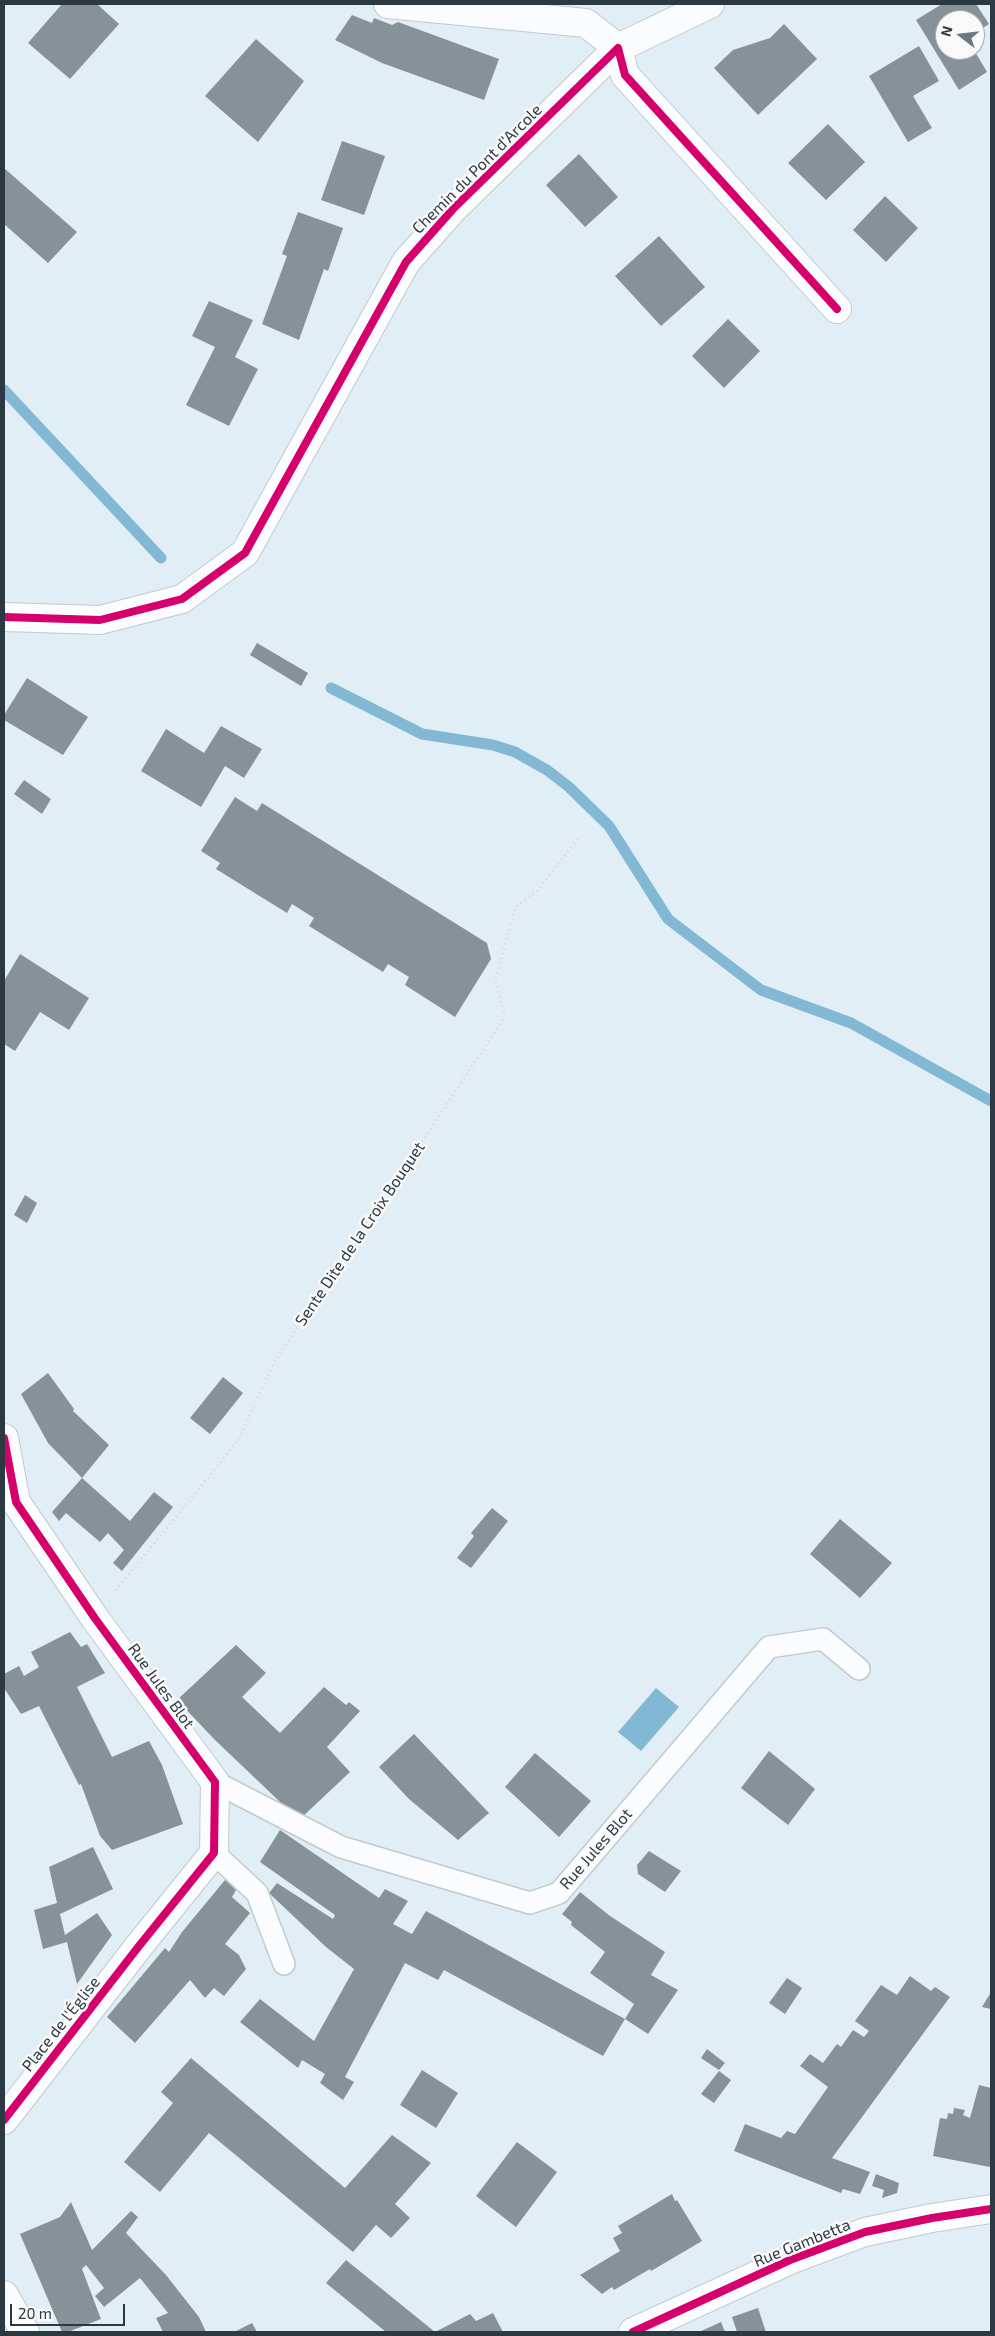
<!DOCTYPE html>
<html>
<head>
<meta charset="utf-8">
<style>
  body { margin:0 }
  #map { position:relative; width:995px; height:2336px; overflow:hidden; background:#e2eef5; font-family:"Exo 2",sans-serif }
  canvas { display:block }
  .frame { position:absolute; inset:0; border:5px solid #2b3a42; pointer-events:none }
  .north { position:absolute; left:935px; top:10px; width:50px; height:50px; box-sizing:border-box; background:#f9f9f9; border:1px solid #a7adb0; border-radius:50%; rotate:286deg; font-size:14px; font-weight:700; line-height:20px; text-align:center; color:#2b3a42 }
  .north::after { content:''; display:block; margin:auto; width:18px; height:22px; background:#6b7981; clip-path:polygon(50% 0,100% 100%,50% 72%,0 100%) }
  .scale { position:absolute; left:10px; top:2304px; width:115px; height:22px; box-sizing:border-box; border:2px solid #2b3a42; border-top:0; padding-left:6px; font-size:15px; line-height:18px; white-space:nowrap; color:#2b3a42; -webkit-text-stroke:4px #f9f9f9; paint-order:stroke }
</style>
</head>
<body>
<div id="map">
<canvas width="995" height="2336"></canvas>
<div class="frame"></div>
<div class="north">N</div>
<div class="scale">20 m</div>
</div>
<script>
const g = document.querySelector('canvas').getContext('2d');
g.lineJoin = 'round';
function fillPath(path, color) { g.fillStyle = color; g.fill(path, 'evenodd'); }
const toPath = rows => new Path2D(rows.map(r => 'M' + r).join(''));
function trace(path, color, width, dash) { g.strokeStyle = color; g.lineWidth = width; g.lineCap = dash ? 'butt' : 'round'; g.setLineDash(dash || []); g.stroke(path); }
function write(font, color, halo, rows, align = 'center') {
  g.font = font + ' "Exo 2",sans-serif'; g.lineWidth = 5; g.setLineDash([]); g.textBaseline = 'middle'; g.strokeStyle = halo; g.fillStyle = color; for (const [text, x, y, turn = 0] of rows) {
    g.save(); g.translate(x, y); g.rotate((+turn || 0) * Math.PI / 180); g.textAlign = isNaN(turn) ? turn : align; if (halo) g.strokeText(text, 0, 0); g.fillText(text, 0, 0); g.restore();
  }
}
fillPath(toPath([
  [656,1688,679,1707,641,1751,618,1732]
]), '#83b8d5');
trace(toPath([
  [4,390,161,558],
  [331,688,422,734,493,745,515,752,547,770,569,787,609,826,668,919,761,990,851,1023,991,1101]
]), '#83b8d5', 11);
fillPath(toPath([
  [62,4,97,4,119,24,70,79,28,43],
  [942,4,976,4,989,24,975,33,975,20,945,20,945,50,974,50,987,72,959,90,916,20],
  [352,15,372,23,374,18,392,25,398,22,499,59,484,100,382,63,335,40],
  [784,24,817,59,758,115,714,68,733,50,770,38],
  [256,39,304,81,258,142,205,96],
  [919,46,939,81,913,96,932,128,908,142,869,76],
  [828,124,865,162,826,200,788,163],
  [342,141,385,156,364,215,321,200],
  [579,154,618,197,585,227,546,185],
  [4,168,77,232,48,263,4,224],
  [885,196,918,228,886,262,853,230],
  [298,212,343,228,328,271,324,269,299,340,262,324,287,256,282,254],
  [659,236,705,287,661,326,615,276],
  [209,301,253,320,235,357,258,369,229,426,186,405,215,347,192,336],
  [728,319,760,351,724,388,692,356],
  [257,643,308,673,301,686,250,655],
  [27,678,88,717,63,755,4,720,4,715],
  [221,726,262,749,244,778,225,766,201,807,141,771,166,729,204,753],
  [24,780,51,799,42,814,14,794],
  [235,797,257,811,262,803,487,943,491,959,455,1017,405,985,409,977,388,964,383,972,309,926,314,918,292,904,287,913,216,869,220,863,201,851],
  [20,954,89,998,69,1030,40,1012,15,1051,4,1044,4,981],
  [25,1195,37,1203,27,1223,14,1215],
  [48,1373,74,1409,73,1411,109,1445,82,1478,130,1521,154,1492,173,1507,122,1571,113,1563,124,1550,108,1533,100,1542,66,1513,59,1521,52,1512,82,1478,48,1443,21,1394],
  [223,1377,243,1393,210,1434,190,1418],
  [492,1508,508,1521,471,1568,457,1558,474,1536,471,1533],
  [840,1519,892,1563,860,1598,810,1554],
  [70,1632,81,1647,87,1644,105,1673,77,1687,112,1757,149,1741,162,1765,183,1824,112,1850,100,1836,81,1784,79,1785,39,1706,21,1714,4,1688,4,1674,19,1666,24,1676,39,1667,31,1652],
  [236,1645,266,1673,242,1697,280,1733,324,1687,346,1705,349,1702,360,1711,327,1747,350,1772,299,1820,215,1740,177,1700],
  [414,1734,489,1813,458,1840,409,1799,379,1767],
  [769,1751,815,1789,788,1825,741,1788],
  [535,1753,591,1801,559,1837,505,1787],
  [280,1830,379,1898,385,1889,408,1901,393,1924,412,1934,426,1911,625,2019,603,2056,444,1970,438,1980,405,1963,345,2077,354,2082,343,2100,320,2083,325,2074,302,2060,298,2068,240,2022,260,1999,314,2041,354,1969,326,1947,269,1893,277,1883,333,1919,335,1915,260,1862],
  [93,1847,113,1889,60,1914,65,1935,97,1913,112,1935,77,1984,67,1942,43,1949,34,1910,57,1903,49,1867],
  [649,1851,681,1871,665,1892,638,1874,637,1865],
  [225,1880,236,1890,232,1897,250,1913,225,1944,239,1955,246,1969,224,1996,214,1988,205,1998,190,1980,135,2043,107,2017,165,1948,169,1952,182,1932],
  [580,1892,610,1916,665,1952,651,1975,678,1990,648,2034,625,2019,634,2004,590,1973,605,1952,571,1925,572,1922,562,1914],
  [910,1976,931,1991,935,1987,950,1997,832,2158,870,2172,860,2194,843,2189,841,2193,734,2151,745,2124,781,2138,787,2131,795,2134,828,2087,800,2066,810,2054,823,2063,837,2044,841,2047,853,2030,864,2037,869,2031,855,2021,881,1985,897,1995],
  [787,1978,802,1988,785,2014,769,2003],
  [991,1992,991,2009,982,2007],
  [707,2049,725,2063,719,2070,701,2058],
  [191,2058,345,2188,392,2135,431,2163,395,2204,410,2218,391,2238,376,2225,353,2252,209,2133,160,2192,124,2162,173,2103,161,2092],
  [422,2070,458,2093,436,2128,400,2105],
  [719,2071,731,2080,714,2103,701,2094],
  [979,2085,991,2088,990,2167,933,2156,940,2118,947,2119,948,2113,953,2114,954,2108,965,2110,963,2115,970,2118],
  [517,2142,557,2172,516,2227,476,2196],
  [876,2174,899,2183,897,2193,882,2198,884,2190,872,2186],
  [672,2194,675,2201,677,2200,702,2241,651,2271,650,2269,614,2290,612,2287,602,2294,580,2275,620,2251,613,2238,622,2233,618,2226],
  [71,2202,92,2250,131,2211,138,2217,126,2233,166,2275,199,2317,206,2332,163,2332,156,2318,168,2313,140,2278,104,2307,95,2296,104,2288,86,2265,82,2269,101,2319,68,2332,62,2332,20,2234,60,2217],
  [346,2260,435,2332,470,2314,476,2321,493,2313,503,2332,386,2332,326,2283],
  [758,2308,766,2332,737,2332,732,2317],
  [721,2322,725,2332,699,2332],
  [252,2323,257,2332,234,2332]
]), '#869298');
const service = toPath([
  [215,1782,341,1847,530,1903,559,1893,769,1647,823,1639,859,1669],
  [214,1853,257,1893,284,1964]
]);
const minor = toPath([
  [388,4,586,23,618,48,710,4],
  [4,617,100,620,182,599,245,553,406,262,453,209,618,48,625,75,837,309]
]);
const tertiary = toPath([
  [4,1438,16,1502,94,1617,215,1782,214,1853,139,1946,4,2120],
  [4,2295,25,2332],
  [633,2332,790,2260,865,2232,932,2218,991,2209]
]);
trace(service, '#bfcbd2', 24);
trace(minor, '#bfcbd2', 30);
trace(tertiary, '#bfcbd2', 30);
trace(toPath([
  [116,1590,238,1441,275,1361,505,1017,495,980,516,907,537,891,578,839]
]), '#d4d8da', 3, [1, 4]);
trace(service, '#fbfcfe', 21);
trace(minor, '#fbfcfe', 28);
trace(tertiary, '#fbfcfe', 28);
trace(toPath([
  [4,617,100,620,182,599,245,553,406,262,453,209,618,48,625,75,837,309],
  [4,1438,16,1502,94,1617,215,1782,214,1853,139,1946,4,2120],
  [633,2332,790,2260,865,2232,932,2218,991,2209]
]), '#d6006c', 8);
write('16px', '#2b3a42', '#f9f9f9', [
  ["Chemin du Pont d'Arcole",477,169,-45],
  ["Sente Dite de la Croix Bouquet",360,1234,-56],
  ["Rue Jules Blot",161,1686,54],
  ["Rue Jules Blot",596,1849,-49],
  ["Place de l'Église",61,2024,-52],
  ["Rue Gambetta",802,2243,-22]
]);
</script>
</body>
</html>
